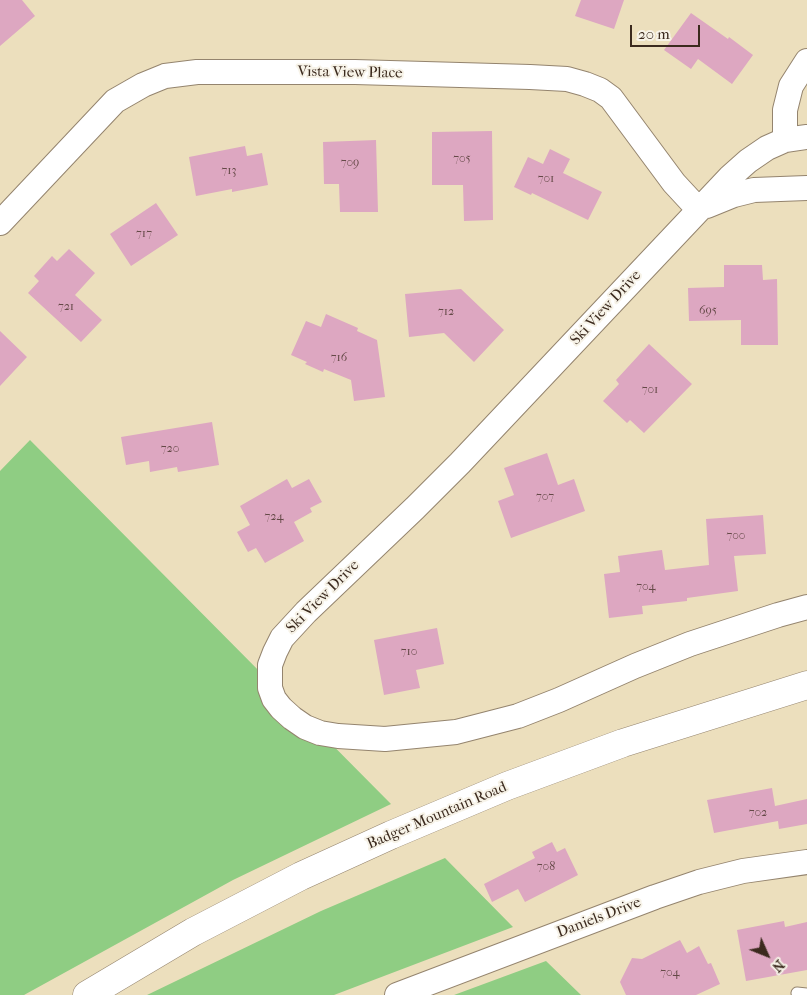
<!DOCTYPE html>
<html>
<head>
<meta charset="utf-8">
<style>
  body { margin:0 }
  #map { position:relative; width:807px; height:995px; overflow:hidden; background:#ecdfbd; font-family:"IM FELL French Canon",serif }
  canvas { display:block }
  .north { position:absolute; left:742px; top:930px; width:50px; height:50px; -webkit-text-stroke:4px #f7f3e8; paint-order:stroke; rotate:134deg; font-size:14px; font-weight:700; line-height:20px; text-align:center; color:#3b2a1e }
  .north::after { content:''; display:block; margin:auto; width:18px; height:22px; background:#3b2a1e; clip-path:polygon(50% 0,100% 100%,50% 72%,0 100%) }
  .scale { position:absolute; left:630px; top:25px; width:70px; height:22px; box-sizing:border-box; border:2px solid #3b2a1e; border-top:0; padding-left:6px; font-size:15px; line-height:18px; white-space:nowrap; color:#3b2a1e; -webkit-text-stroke:4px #f7f3e8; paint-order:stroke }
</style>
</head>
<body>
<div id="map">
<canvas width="807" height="995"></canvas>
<div class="north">N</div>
<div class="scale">20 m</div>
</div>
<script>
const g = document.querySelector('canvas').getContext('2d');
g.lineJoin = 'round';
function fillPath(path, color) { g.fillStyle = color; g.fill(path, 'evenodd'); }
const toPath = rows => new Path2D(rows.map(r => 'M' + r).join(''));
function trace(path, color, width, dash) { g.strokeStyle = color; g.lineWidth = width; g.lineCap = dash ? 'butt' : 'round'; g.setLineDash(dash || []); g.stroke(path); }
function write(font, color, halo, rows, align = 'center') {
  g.font = font + ' "IM FELL French Canon",serif'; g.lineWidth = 4; g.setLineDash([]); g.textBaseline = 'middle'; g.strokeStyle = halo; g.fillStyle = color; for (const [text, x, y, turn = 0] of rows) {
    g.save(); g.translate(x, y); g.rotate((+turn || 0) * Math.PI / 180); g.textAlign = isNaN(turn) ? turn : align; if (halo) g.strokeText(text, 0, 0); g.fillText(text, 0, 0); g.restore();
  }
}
fillPath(toPath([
  [30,440,391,804,233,880,24,995,0,995,0,471],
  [445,858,513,927,334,995,147,995,321,911],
  [546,961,581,995,454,995]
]), '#8fcd83');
fillPath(toPath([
  [0,0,22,0,35,16,0,46],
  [581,0,624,0,614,29,575,16],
  [691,13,728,39,729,37,753,55,732,84,698,59,691,69,664,50],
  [492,131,493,220,464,221,463,185,432,185,432,132],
  [376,140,378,212,340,212,339,184,324,184,323,142],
  [245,146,247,156,262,153,268,185,232,192,232,189,196,196,189,157],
  [550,149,570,159,563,173,602,192,588,220,532,193,531,195,514,187,528,157,543,164],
  [156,203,178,235,131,266,110,234],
  [69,249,95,273,75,295,102,320,81,342,28,293,39,281,34,276,52,256,57,261],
  [724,265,762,265,763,280,777,279,778,345,741,345,741,320,689,321,688,288,724,287],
  [461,289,504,330,474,362,444,333,409,337,405,294],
  [326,314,358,328,357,331,377,340,385,397,354,401,351,380,324,369,323,372,305,364,307,362,291,355,306,321,321,327],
  [0,331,27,357,0,386],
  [649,344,692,384,644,433,630,420,627,423,603,401,619,384,616,380],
  [212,422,219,465,178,472,177,467,150,472,149,461,126,465,121,437],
  [547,453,558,485,574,479,585,511,511,538,498,501,514,495,504,468],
  [287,479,292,488,309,479,322,502,310,508,312,512,294,522,304,541,265,563,256,548,248,552,237,532,250,525,240,506],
  [763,515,766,554,734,556,738,591,687,598,687,601,642,606,643,614,609,618,604,574,620,572,618,556,662,550,665,570,709,565,706,519],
  [437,628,444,664,416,670,420,688,384,695,374,640],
  [772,788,775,806,807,799,807,824,779,829,778,821,714,833,707,800],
  [552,842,557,852,565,848,578,875,525,902,518,889,492,902,484,884,535,858,532,852],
  [784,921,785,927,807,922,807,970,746,981,737,930],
  [680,940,687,953,699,946,708,964,711,963,720,984,696,995,626,995,620,982,632,958,642,959]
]), '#dda7c1');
const service = toPath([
  [797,993,807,994]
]);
const minor = toPath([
  [807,137,785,140,767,148,748,161,730,177,460,463,415,508,306,612,282,638,275,652,270,665,270,688,274,699,281,708,292,718,305,727,320,733,338,736,385,739,456,732,518,716,559,700,635,666,690,644,778,615,807,607],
  [785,140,785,110,791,86,807,61],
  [707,206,734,195,754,190,807,188],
  [0,223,115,101,143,85,165,76,197,72,355,72,530,77,567,79,585,84,600,90,611,98,674,183,699,210],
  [397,995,655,897,699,882,743,871,807,862]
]);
const secondary = toPath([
  [87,995,193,932,301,876,391,835,507,786,623,743,807,685]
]);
trace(service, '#94846e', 13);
trace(minor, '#94846e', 26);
trace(secondary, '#94846e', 29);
trace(service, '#fff', 11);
trace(minor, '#fff', 24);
trace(secondary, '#fff', 28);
write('12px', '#644947', null, [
  ["705",462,159],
  ["709",350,163],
  ["713",229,171],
  ["701",546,179],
  ["717",144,234],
  ["721",66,307],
  ["695",708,311],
  ["712",446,312],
  ["716",339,358],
  ["701",650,390],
  ["720",170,449],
  ["707",545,497],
  ["724",274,517],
  ["700",736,536],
  ["704",646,587],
  ["710",409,652],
  ["702",758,813],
  ["708",546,867],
  ["704",670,973]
]);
write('15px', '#3b2a1e', '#f7f3e8', [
  ["Vista View Place",350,73,1],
  ["Ski View Drive",606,308,-47],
  ["Ski View Drive",323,597,-45],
  ["Badger Mountain Road",437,816,-23],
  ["Daniels Drive",599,918,-21]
]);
</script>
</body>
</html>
